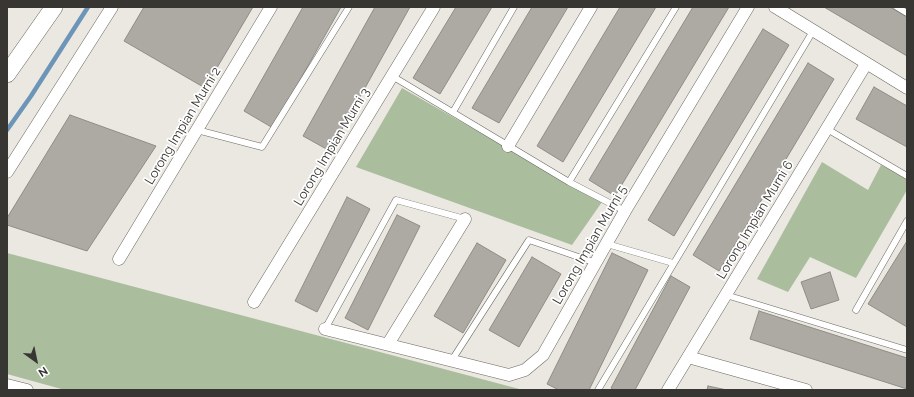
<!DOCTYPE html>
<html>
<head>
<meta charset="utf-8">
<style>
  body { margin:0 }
  #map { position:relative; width:914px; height:397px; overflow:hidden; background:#ebe7e1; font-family:Raleway,sans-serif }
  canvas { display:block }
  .frame { position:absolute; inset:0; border:8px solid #373633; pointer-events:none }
  .north { position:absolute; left:16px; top:341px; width:40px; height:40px; -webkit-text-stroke:3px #fff; paint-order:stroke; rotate:147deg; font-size:11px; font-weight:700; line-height:16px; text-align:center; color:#373633 }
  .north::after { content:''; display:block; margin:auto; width:14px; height:18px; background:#373633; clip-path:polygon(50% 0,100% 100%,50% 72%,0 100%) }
</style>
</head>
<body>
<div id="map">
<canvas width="914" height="397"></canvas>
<div class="frame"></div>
<div class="north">N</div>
</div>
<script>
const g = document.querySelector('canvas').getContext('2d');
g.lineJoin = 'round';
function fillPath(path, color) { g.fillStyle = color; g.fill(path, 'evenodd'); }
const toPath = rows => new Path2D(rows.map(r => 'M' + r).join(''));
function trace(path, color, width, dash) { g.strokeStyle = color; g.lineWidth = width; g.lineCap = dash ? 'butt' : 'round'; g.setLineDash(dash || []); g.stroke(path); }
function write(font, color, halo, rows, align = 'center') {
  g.font = font + ' Raleway,sans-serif'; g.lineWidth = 3.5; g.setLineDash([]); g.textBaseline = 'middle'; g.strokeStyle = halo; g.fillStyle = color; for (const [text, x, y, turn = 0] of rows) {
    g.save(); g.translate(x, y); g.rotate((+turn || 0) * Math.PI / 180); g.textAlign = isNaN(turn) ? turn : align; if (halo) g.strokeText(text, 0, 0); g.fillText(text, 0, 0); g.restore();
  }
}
fillPath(toPath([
  [402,88,602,202,572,245,356,167],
  [822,162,868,190,881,165,907,178,907,190,856,278,810,257,788,292,757,279],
  [7,253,523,390,65,390,7,374]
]), '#aabe9e');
trace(toPath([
  [7,130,31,96,88,7]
]), '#6c95b8', 4.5);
const building = toPath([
  [144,7,253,7,205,88,124,41,144,7],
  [303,7,341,7,273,128,244,111,303,7],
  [375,7,410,7,330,151,303,136,375,7],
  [456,7,492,7,440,94,413,78,456,7],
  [532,7,568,7,499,123,472,108,532,7],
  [620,7,656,7,563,162,537,146,620,7],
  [693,7,729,7,615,196,589,180,693,7],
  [824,7,890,7,907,17,907,56,824,7],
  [763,29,789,45,674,236,648,220,763,29],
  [808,63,834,79,719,271,693,255,808,63],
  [874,87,907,106,907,147,856,119,874,87],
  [70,115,156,146,87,251,7,225,7,218,70,115],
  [347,197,370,209,317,312,295,301,347,197],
  [397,215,420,226,368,330,345,318,397,215],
  [907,241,907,327,868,304,907,241],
  [477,243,506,260,463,333,434,316,477,243],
  [612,253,648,270,589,390,559,390,547,384,612,253],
  [532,257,561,274,519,347,489,330,532,257],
  [830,272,839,300,811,309,801,282,830,272],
  [671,276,690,287,635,390,614,390,611,388,671,276],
  [759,311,907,358,907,389,750,339,759,311],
  [708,386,727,390,707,390,708,386]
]);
fillPath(building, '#ada9a3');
trace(building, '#8f8c86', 1);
const lane = toPath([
  [897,7,907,13],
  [392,76,569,182,625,211],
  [453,112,514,7],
  [827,129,907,176],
  [197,130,262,147,349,7],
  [569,182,676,7],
  [607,244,673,263],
  [726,295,907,350],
  [856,310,907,221],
  [325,329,396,200,465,219],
  [452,360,529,240,596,263],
  [598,390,813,31]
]);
const street = toPath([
  [775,7,907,88],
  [508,146,591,7],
  [7,172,112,7],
  [119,259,271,7],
  [254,302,434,7],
  [325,329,509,375,525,370,543,355,625,211,748,7],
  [388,344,465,219],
  [688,357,806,390],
  [7,385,27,390],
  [668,390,866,64]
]);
const secondary = toPath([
  [7,74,54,7]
]);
trace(lane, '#6d6a64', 7);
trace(street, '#6d6a64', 13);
trace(secondary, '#6d6a64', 18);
trace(lane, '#fff', 6);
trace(street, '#fff', 12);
trace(secondary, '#fff', 17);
write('13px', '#373633', '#fff', [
  ["Lorong Impian Murni 2",183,126,-59],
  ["Lorong Impian Murni 3",332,147,-59],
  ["Lorong Impian Murni 6",755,220,-59],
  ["Lorong Impian Murni 5",590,245,-60]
]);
</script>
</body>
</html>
